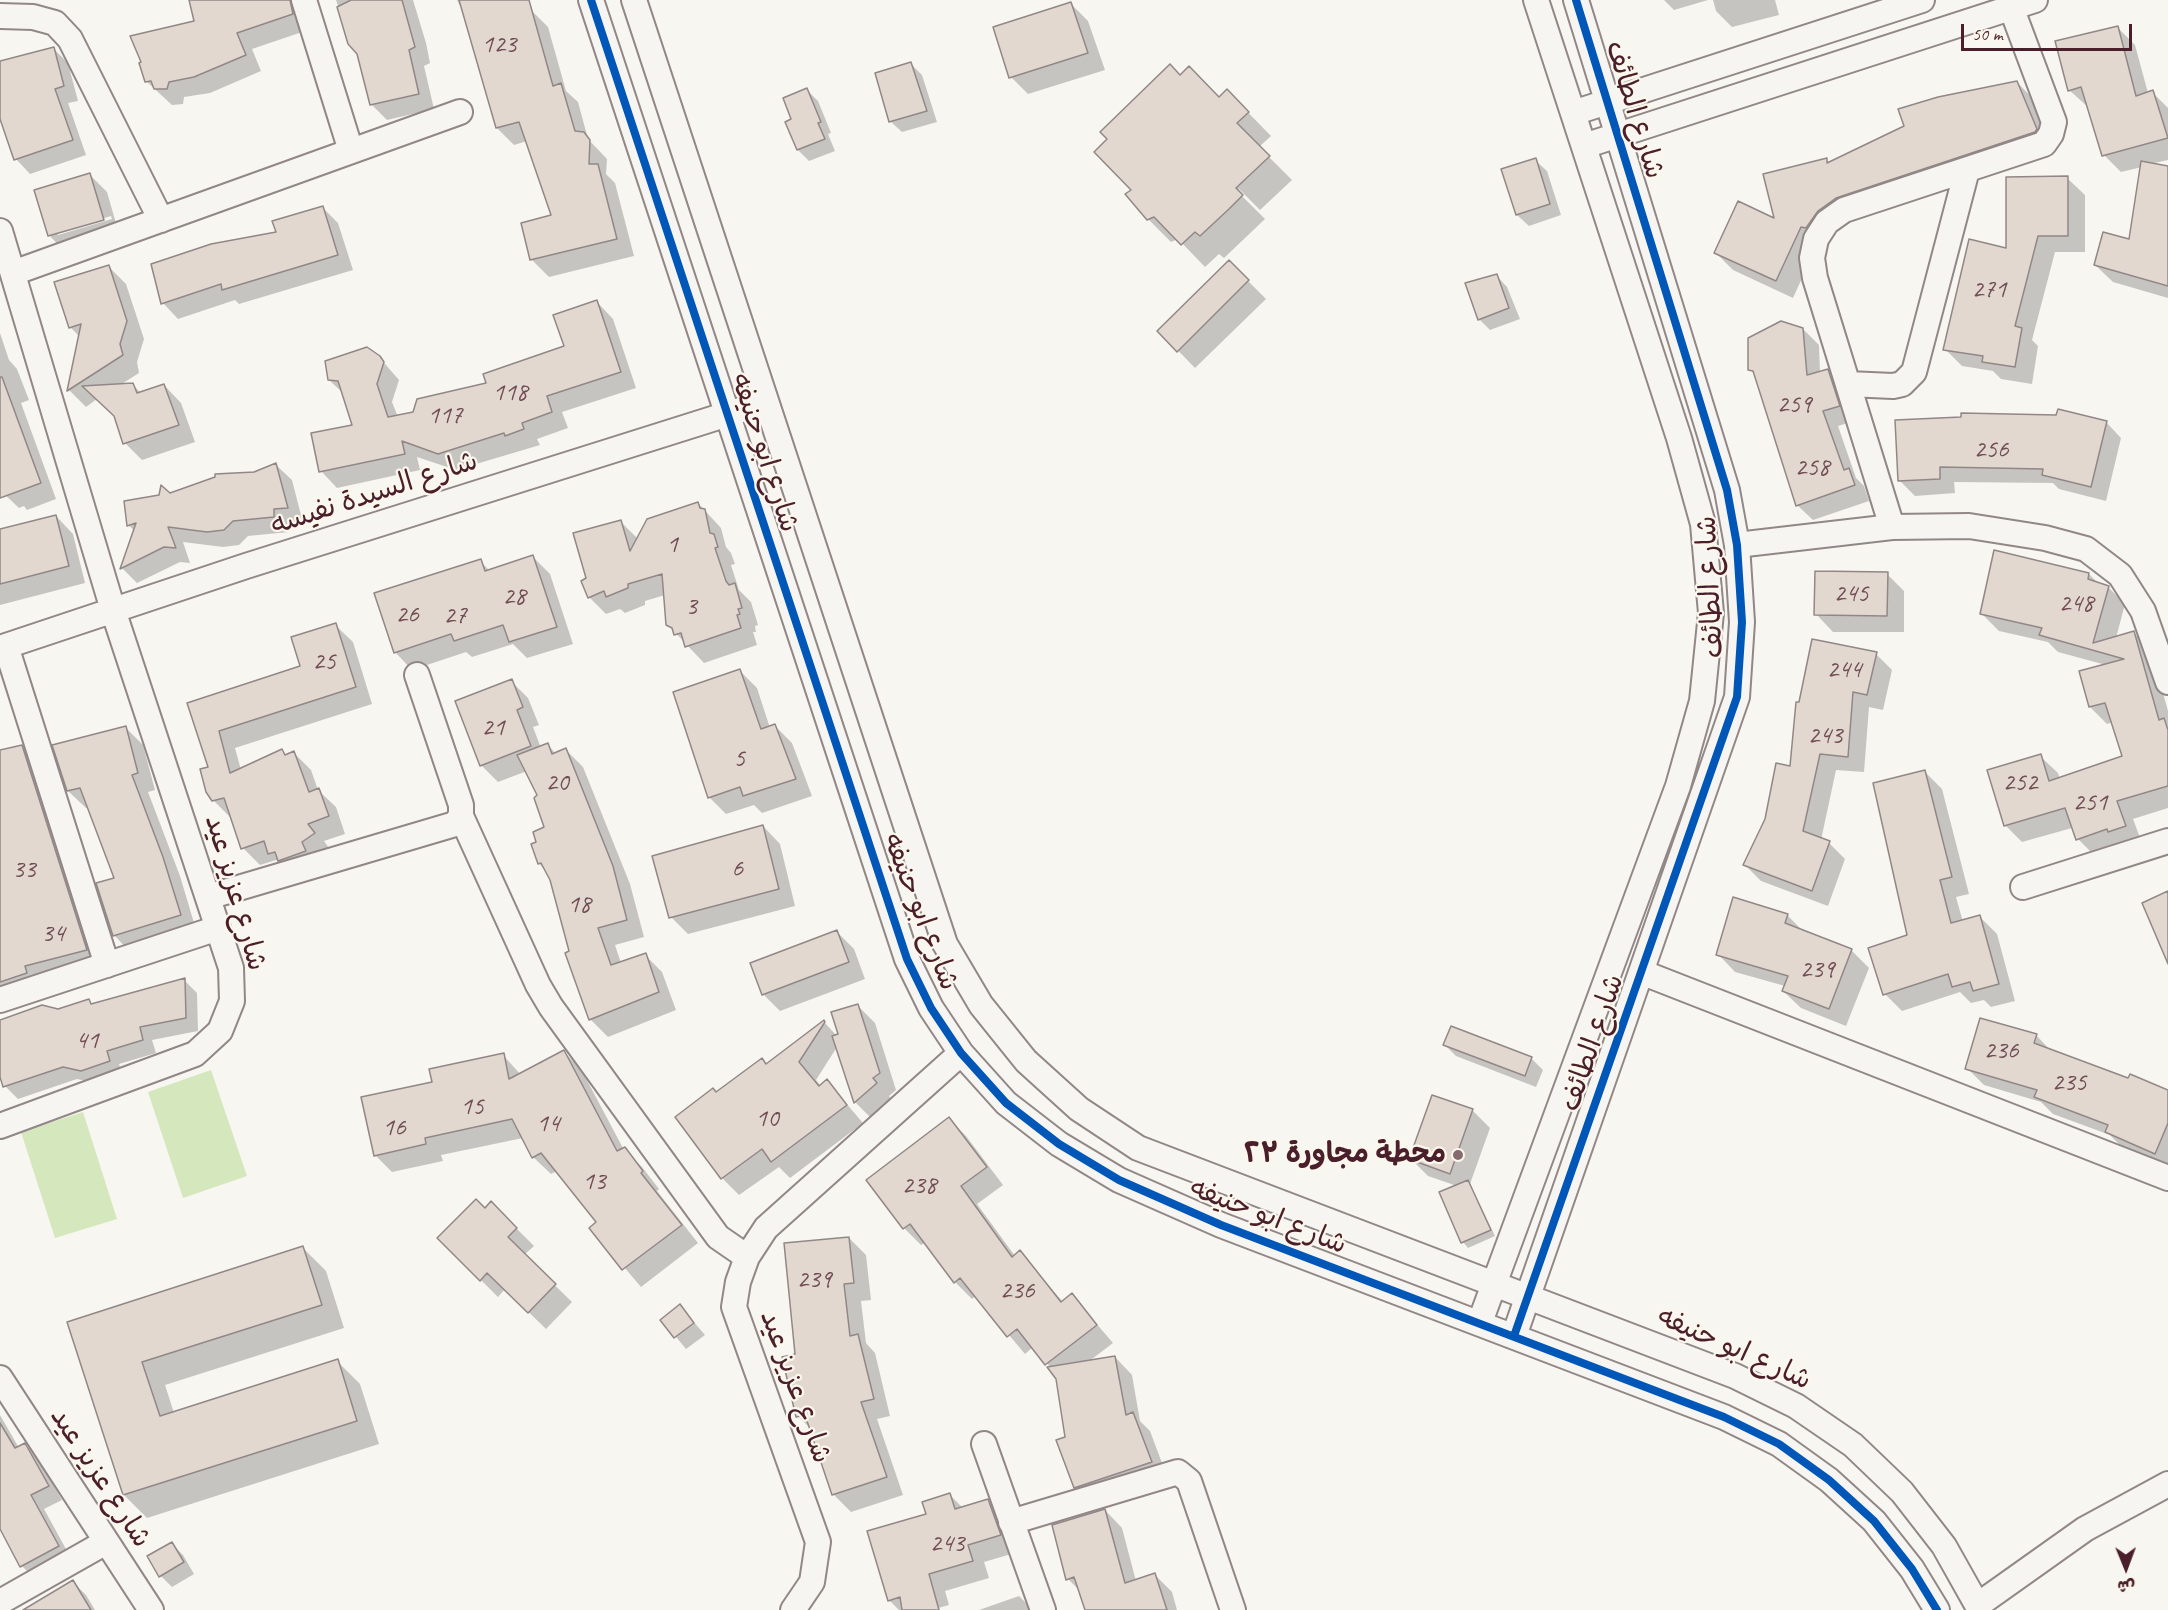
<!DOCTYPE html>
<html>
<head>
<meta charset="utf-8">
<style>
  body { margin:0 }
  #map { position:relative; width:2168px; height:1610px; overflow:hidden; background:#f8f6f0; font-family:Caveat,"Playpen Sans Arabic",sans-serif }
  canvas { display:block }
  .north { position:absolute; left:2096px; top:1538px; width:60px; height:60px; -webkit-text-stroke:4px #fbf7ec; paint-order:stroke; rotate:179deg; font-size:16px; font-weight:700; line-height:24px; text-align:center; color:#4a1f2b }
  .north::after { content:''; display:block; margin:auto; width:21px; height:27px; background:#4a1f2b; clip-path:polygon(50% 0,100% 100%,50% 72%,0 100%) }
  .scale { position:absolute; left:1961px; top:24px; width:171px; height:27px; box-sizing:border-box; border:3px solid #4a1f2b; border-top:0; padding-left:8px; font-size:18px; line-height:21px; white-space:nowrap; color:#4a1f2b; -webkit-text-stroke:4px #fbf7ec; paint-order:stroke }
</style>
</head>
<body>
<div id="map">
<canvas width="2168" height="1610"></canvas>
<div class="north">ش</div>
<div class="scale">50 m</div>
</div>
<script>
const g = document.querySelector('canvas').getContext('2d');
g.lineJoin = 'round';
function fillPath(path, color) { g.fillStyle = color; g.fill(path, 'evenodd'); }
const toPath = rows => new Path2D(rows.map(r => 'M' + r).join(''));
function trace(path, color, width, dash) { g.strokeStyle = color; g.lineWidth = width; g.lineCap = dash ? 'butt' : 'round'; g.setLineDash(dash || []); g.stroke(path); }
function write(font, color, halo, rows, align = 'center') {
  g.font = font + ' Caveat,"Playpen Sans Arabic",sans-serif'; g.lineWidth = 4.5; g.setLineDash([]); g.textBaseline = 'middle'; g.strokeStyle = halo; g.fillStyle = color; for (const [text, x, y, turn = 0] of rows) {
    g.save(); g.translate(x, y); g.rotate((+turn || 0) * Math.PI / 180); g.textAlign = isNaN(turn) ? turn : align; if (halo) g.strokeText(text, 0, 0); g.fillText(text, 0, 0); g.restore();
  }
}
fillPath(toPath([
  [211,1070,247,1176,183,1198,148,1092],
  [83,1112,117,1219,55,1238,21,1132]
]), '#d5e7bd');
fillPath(toPath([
  [190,0,300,0,308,30,252,49,261,71,210,93,184,97,183,104,172,105,146,81,143,63,196,22],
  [336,0,413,0,426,43,430,63,424,66,434,109,387,120,371,104,359,56,353,50],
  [457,0,526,0,531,10,548,27,566,91,578,102,588,139,607,159,606,174,615,183,634,256,549,277,532,260,553,216,527,141,514,145,497,128,467,20],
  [1664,0,1708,0,1674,10],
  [1713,0,1775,0,1779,15,1732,27,1716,11],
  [1071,4,1088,21,1105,70,1028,94,1011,77],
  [2118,28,2135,45,2148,93,2152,92,2168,108,2168,160,2150,164,2168,167,2168,298,2113,282,2095,265,2130,241,2142,167,2121,172,2104,155,2088,107,2069,90],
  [54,49,68,63,78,101,68,103,86,155,30,174,16,159,0,107,0,63],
  [911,64,922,75,937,122,902,132,890,121],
  [1180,77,1220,99,1227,91,1271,136,1259,147,1292,180,1260,210,1239,189,1237,191,1265,219,1224,258,1219,254,1205,267,1178,239,1171,242,1148,219,1133,190],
  [2017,82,2034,100,2054,147,1854,215,1818,243,1793,298,1733,270,1716,253,1776,220,1826,160,1830,163],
  [807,90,818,101,831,133,828,134,835,151,809,161,798,150,793,120],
  [1535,160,1547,171,1561,215,1529,226,1517,215],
  [90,175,107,192,120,237,66,253,49,235],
  [111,216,112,219,58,235,58,232],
  [2067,178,2085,195,2085,252,2055,252,2032,340,2038,346,2032,384,2001,379,1993,371,1962,366,1945,349,2007,250],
  [323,208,338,223,353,270,239,304,235,300,178,319,163,303],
  [1229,262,1266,299,1195,368,1159,331],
  [108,266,126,284,144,339,137,362,139,373,120,385,132,384,141,393,164,385,181,403,195,442,142,460,125,443,115,417,97,399,86,407,69,390,80,337,70,327],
  [1496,275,1507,287,1520,319,1490,330,1479,319],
  [597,302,613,319,636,388,562,412,568,428,537,439,540,445,456,470,417,457,420,470,337,488,321,471,354,426,344,394,329,380,379,357,399,380,392,402,398,417,414,414,488,384,565,347],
  [1803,329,1819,345,1820,373,1828,370,1843,386,1854,421,1838,426,1856,478,1864,486,1869,501,1813,520,1797,505,1755,375,1750,369],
  [0,333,9,360,17,369,29,400,21,403,56,499,27,510,24,506,19,508,2,492,0,485],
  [1897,422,2106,422,2121,438,2106,501,2059,489,2053,483,1954,482,1955,493,1915,496,1899,480],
  [276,465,292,480,303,523,289,524,289,532,248,536,239,545,223,547,183,542,190,563,180,562,137,583,122,568,135,531,128,525,169,495,255,474],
  [698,503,721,528,726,547,731,553,735,564,731,565,739,590,751,602,758,625,755,626,756,632,753,632,757,645,704,663,668,625,665,595,645,601,645,605,625,613,620,609,606,614,589,597,587,578,621,522,638,539],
  [56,516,73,534,85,583,0,605,0,531],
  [533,557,550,574,573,644,527,658,513,644,472,657,466,652,412,670,395,652,480,561,490,571],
  [1887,574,1904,591,1904,632,1833,632,1816,614],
  [2089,574,2099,584,2108,587,2125,604,2116,638,2134,633,2151,650,2168,711,2168,808,2133,819,2142,843,2095,856,2078,839,2072,828,2022,842,2005,825,2040,756,2058,773,2060,779,2124,757,2113,722,2107,724,2090,707,2106,665,2058,652,2048,642,1999,631,1982,614],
  [335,625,353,642,372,704,235,748,241,770,282,751,287,756,294,753,311,770,318,790,336,807,345,834,324,841,331,851,287,871,276,860,260,865,243,848,231,818,213,800,210,768,189,704,302,667],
  [1876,654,1892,670,1883,710,1869,707,1864,772,1836,770,1821,840,1829,843,1845,859,1828,906,1761,881,1745,865,1791,768],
  [740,671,757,688,770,728,775,726,792,743,812,796,762,813,754,805,726,814,709,797],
  [511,681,528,698,539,725,533,727,541,748,548,745,556,754,566,750,583,767,630,884,644,937,615,945,621,963,645,955,662,972,676,1010,608,1037,591,1020,567,954,571,952,551,879,539,863,538,843,546,828,538,795,527,771,498,782,481,765],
  [126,728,143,745,155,790,148,792,180,876,197,933,131,953,114,935,116,879,89,807,86,808,68,791,54,746],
  [22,746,38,763,103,966,0,993,0,752],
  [1925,772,1942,789,1969,894,1956,897,1963,922,1980,917,1997,934,2015,1001,1991,1007,1984,1000,1971,1003,1960,992,1902,1011,1885,994,1909,936],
  [763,826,780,844,795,906,688,934,671,917],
  [1787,915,1804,932,1852,951,1869,968,1846,1026,1801,1008,1783,991,1785,986,1735,972,1718,954],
  [837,932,854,949,865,979,780,1011,763,994],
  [184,980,197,993,198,1031,152,1040,156,1053,119,1064,122,1074,95,1083,77,1079,18,1099,5,1086,0,1072,0,1022,59,1011,89,1000,93,1005],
  [857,1005,875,1023,896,1090,889,1096,893,1101,872,1119,855,1102,837,1047,816,1080,821,1086,827,1081,863,1123,790,1178,779,1167,739,1195,722,1178,716,1094,767,1065,824,1022,837,1036],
  [2036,1035,2052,1052,2168,1091,2168,1168,2124,1149,2110,1135,2053,1114,2041,1102,1984,1085,1967,1068],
  [1445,1045,1531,1058,1543,1070,1536,1087,1456,1056],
  [564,1052,581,1069,624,1150,642,1167,659,1189,657,1191,698,1243,641,1287,591,1228,598,1222,557,1171,551,1174,533,1157,523,1138,441,1155,443,1161,392,1172,375,1155,434,1083,503,1055,521,1075],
  [1472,1110,1490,1128,1470,1184,1495,1236,1468,1248,1463,1242,1441,1193,1457,1186,1428,1176,1411,1159],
  [949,1119,966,1136,1003,1185,977,1204,1015,1256,1020,1252,1063,1302,1072,1295,1113,1343,1088,1362,1115,1357,1132,1375,1140,1421,1150,1431,1168,1479,1092,1505,1075,1488,1057,1378,1051,1368,1033,1347,1025,1354,976,1296,972,1299,955,1282,926,1242,921,1245,904,1228,868,1180],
  [491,1203,534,1246,524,1255,572,1302,546,1329,505,1289,498,1297,439,1238],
  [849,1238,866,1255,871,1300,861,1301,866,1343,875,1353,890,1416,877,1419,903,1495,851,1512,834,1495,812,1430,798,1416,797,1355],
  [303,1248,326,1271,344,1328,165,1385,174,1413,337,1361,360,1384,379,1444,147,1518,124,1495,69,1323],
  [680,1306,705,1335,686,1349,662,1320],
  [0,1415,19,1448,25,1444,39,1459,62,1500,44,1509,72,1560,36,1580,22,1566,0,1527],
  [950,1495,963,1508,988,1501,1005,1518,1018,1552,984,1562,989,1578,945,1591,949,1605,931,1610,899,1610,889,1600],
  [1105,1510,1122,1528,1136,1581,1155,1575,1172,1592,1177,1610,1086,1610,1080,1591,1068,1579],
  [171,1543,183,1555,194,1574,172,1587,161,1576],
  [73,1582,86,1595,95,1610,23,1610],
  [1019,1596,1033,1610,979,1610]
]), '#0003');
const building = toPath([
  [189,0,290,0,293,14,237,33,246,55,194,77,169,82,167,89,154,89,151,81,145,82,139,63,141,62,130,36,194,21,189,0],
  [351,0,402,0,415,47,409,50,419,94,370,105,357,54,348,44,337,7,351,0],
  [459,0,529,0,553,86,561,83,575,131,584,132,590,140,589,164,598,164,617,239,530,260,521,223,551,215,519,122,496,128,459,0],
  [1071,2,1088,53,1009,78,993,27,1071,2],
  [2118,26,2136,96,2153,90,2168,138,2102,156,2081,87,2068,91,2055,41,2118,26],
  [54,47,64,86,55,89,73,140,14,160,0,119,0,61,54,47],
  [911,62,927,111,889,122,875,73,911,62],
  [1170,64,1180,75,1189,66,1219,97,1227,89,1249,112,1237,123,1270,156,1236,188,1243,195,1229,209,1200,236,1195,232,1181,245,1154,217,1147,220,1125,194,1131,190,1094,152,1107,139,1100,132,1170,64],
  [2017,81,2037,129,2035,132,1836,198,1818,211,1806,228,1801,227,1776,281,1714,253,1738,201,1774,218,1763,174,1827,158,1827,163,1904,126,1898,109,1938,97,2017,81],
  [807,88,821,122,818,123,825,139,797,150,785,122,791,119,783,98,807,88],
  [1536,158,1550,204,1516,215,1501,169,1536,158],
  [2141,161,2168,166,2168,286,2094,265,2103,232,2129,239,2141,161],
  [90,173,104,220,48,236,34,190,90,173],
  [2068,176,2068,236,2038,236,2015,326,2022,328,2015,367,1982,362,1983,356,1943,350,1969,239,2006,248,2006,177,2068,176],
  [323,206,338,255,222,290,221,284,161,304,151,264,211,244,276,232,272,221,323,206],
  [1229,260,1249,280,1177,352,1157,331,1229,260],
  [109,265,127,321,120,344,123,355,67,391,81,324,69,328,54,282,109,265],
  [1497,274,1509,308,1478,320,1465,283,1497,274],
  [597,300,621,372,547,396,552,412,522,423,524,429,505,436,504,433,438,454,402,441,405,454,319,472,311,433,352,425,338,381,328,380,325,361,367,347,380,356,384,362,377,384,388,417,413,412,417,399,486,383,483,374,564,346,553,315,597,300],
  [1781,321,1803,328,1807,375,1828,369,1840,406,1823,411,1844,470,1849,468,1855,485,1796,506,1753,371,1748,370,1748,338,1781,321],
  [0,377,2,377,41,483,0,498,0,377],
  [133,383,137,393,164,384,179,425,123,444,114,416,82,386,133,383],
  [2058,409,2107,421,2091,487,2042,475,2043,469,1940,467,1940,479,1898,481,1895,420,1961,417,1961,413,2056,415,2058,409],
  [276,463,288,508,274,509,274,517,233,521,224,530,207,532,168,527,176,548,164,547,120,569,136,523,127,526,124,501,159,495,161,485,170,493,215,477,215,474,254,472,276,463],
  [698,502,700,508,705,509,710,533,714,534,718,547,715,548,726,581,729,585,735,583,742,608,738,609,740,614,737,615,741,628,685,647,681,633,674,635,672,628,666,625,662,574,628,584,628,588,606,597,604,591,588,598,581,581,586,578,573,533,621,520,630,551,647,519,698,502],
  [56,515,69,566,0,584,0,529,56,515],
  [1994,550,2089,573,2088,579,2109,586,2093,643,2134,631,2159,720,2164,718,2168,730,2168,786,2117,801,2126,826,2108,832,2107,829,2076,840,2065,808,2004,826,1987,770,2041,754,2049,781,2122,756,2105,703,2089,707,2079,671,2124,659,2039,635,2042,628,1980,614,1994,550],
  [533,555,557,627,509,642,503,625,454,641,451,634,394,653,374,593,481,559,485,571,533,555],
  [1815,571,1888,572,1887,616,1814,615,1815,571],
  [336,623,356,687,219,731,230,773,282,749,285,755,294,751,309,792,319,788,329,816,308,824,315,833,302,842,306,851,278,861,275,852,268,854,264,841,241,849,224,798,212,801,206,792,200,769,208,767,187,703,300,666,291,637,336,623],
  [1812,639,1877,652,1867,695,1853,692,1848,757,1820,754,1803,831,1830,841,1812,891,1743,865,1765,819,1776,763,1790,766,1796,702,1799,702,1812,639],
  [740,669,761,729,775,724,796,779,743,796,740,787,708,798,673,692,740,669],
  [512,679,523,707,517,710,531,746,480,766,455,701,512,679],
  [126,726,138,773,132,775,163,857,181,915,113,936,96,883,114,878,80,788,67,791,52,745,126,726],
  [548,743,552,754,566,748,613,866,627,920,598,928,611,965,646,953,659,992,589,1020,565,953,569,951,550,880,541,863,538,864,531,844,536,842,533,832,544,827,534,798,537,795,517,755,548,743],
  [22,745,87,950,25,966,27,973,0,982,0,750,22,745],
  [1925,770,1952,877,1940,880,1951,923,1980,915,1999,984,1973,991,1970,982,1952,987,1948,974,1883,995,1868,948,1907,935,1873,783,1925,770],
  [763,825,779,889,669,918,652,856,763,825],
  [2168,891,2168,964,2142,903,2168,891],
  [1733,897,1788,914,1785,923,1852,949,1829,1009,1782,991,1788,976,1716,955,1733,897],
  [837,930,849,962,762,995,750,963,837,930],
  [185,978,186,1018,140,1027,143,1040,107,1051,110,1061,81,1071,63,1067,3,1087,0,1077,0,1020,42,1005,58,1009,89,999,91,1004,185,978],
  [858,1004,880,1073,873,1078,877,1083,854,1103,832,1036,838,1034,831,1012,858,1004],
  [1980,1018,2037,1034,2034,1043,2128,1078,2130,1074,2168,1090,2168,1123,2155,1154,2105,1132,2108,1125,2034,1097,2037,1090,1965,1069,1980,1018],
  [824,1020,825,1022,799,1062,819,1086,827,1079,847,1105,771,1162,762,1149,721,1179,675,1117,713,1088,716,1092,762,1058,766,1064,824,1020],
  [1451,1026,1532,1057,1525,1076,1443,1045,1451,1026],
  [564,1050,617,1151,625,1147,643,1171,641,1173,682,1225,622,1270,589,1228,596,1222,541,1153,532,1158,512,1119,425,1138,426,1144,374,1156,361,1097,432,1082,429,1069,504,1053,509,1079,564,1050],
  [1432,1095,1473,1109,1450,1174,1409,1159,1432,1095],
  [949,1117,987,1167,961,1186,1012,1257,1020,1250,1061,1302,1072,1293,1097,1325,1045,1365,1017,1329,1007,1337,960,1278,954,1283,910,1224,903,1229,866,1180,949,1117],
  [1468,1180,1491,1230,1461,1243,1439,1192,1468,1180],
  [476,1199,485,1208,491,1201,517,1228,508,1237,556,1284,528,1313,487,1273,480,1281,437,1238,476,1199],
  [849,1237,854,1283,844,1284,850,1336,858,1334,874,1399,861,1402,887,1477,832,1495,805,1415,796,1417,782,1357,795,1354,784,1243,849,1237],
  [303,1246,322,1305,142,1362,160,1416,338,1359,357,1421,123,1495,67,1322,303,1246],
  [680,1304,694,1323,674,1338,660,1320,680,1304],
  [1115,1356,1126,1415,1133,1412,1152,1462,1074,1488,1056,1440,1065,1437,1056,1379,1047,1367,1115,1356],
  [0,1423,15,1448,25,1443,49,1486,31,1495,59,1546,20,1567,0,1529,0,1423],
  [950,1493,955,1509,988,1499,1001,1535,968,1545,973,1561,929,1574,939,1610,902,1610,900,1597,888,1601,867,1531,926,1514,922,1502,950,1493],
  [1105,1509,1125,1583,1155,1573,1167,1610,1085,1610,1074,1577,1066,1580,1052,1525,1105,1509],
  [172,1542,184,1562,159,1577,147,1556,172,1542],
  [73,1580,91,1610,23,1610,73,1580]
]);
fillPath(building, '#e2d8d0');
trace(building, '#918787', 1.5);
const minor = toPath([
  [304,0,351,151],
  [591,0,907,959,931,1008,961,1053,1006,1103,1059,1144,1119,1180,1221,1225,1724,1417,1779,1444,1829,1480,1874,1521,1912,1569,1937,1610],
  [634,0,945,944,981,1005,1026,1061,1079,1109,1138,1148,1735,1376,1796,1406,1853,1445,1902,1492,1944,1546,1980,1610],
  [0,16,33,17,55,23,70,39,161,220],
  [1573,113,1922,0],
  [1584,146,2035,0],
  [0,231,113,610,231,968,232,1001,220,1031,195,1054,0,1126],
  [13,273,460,112],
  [1848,384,1893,386,1902,384,1914,372,1967,170],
  [1892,527,1815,278,1812,258,1816,239,1827,222,1844,210,2044,144,2051,134,2054,122,2011,7],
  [1737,545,1892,527,1969,526,2045,538,2086,549,2120,575,2143,611,2168,682],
  [6,646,107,965],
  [0,648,246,566,766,402],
  [461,816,538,985,551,1007,718,1237,747,1257],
  [2023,887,2168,841],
  [208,897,455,824,461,816,461,805,417,675],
  [1641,972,2168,1178],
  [0,1000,218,928],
  [1480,1322,1678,786,1702,701,1711,613,1703,524,1679,438,1536,0],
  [1514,1336,1737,697,1742,622,1737,545,1727,490,1576,0],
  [0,1378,151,1610],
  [984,1444,1043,1610],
  [1011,1522,1178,1472,1189,1481,1233,1610],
  [0,1602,106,1542],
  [1978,1605,2085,1529,2168,1484],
  [793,1610,812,1582,818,1542,734,1307,738,1282,747,1257,766,1228,961,1053]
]);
trace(minor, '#918787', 28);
trace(minor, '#f6f5f1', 24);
trace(toPath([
  [591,0,907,959,931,1008,961,1053,1006,1103,1059,1144,1119,1180,1221,1225,1724,1417,1779,1444,1829,1480,1874,1521,1912,1569,1937,1610],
  [1514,1336,1737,697,1742,622,1737,545,1727,490,1576,0]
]), '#0057b8', 8);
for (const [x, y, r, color] of [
  [1458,1155,6,"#876a70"]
]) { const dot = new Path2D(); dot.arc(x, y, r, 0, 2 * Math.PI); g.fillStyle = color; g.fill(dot); trace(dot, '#fbf7ec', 2); }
write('26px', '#704d54', null, [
  ["123",499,45],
  ["271",1989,290],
  ["118",510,393],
  ["259",1794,405],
  ["117",445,416],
  ["256",1991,450],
  ["258",1812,468],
  ["1",672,545],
  ["245",1851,594],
  ["28",514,597],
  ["248",2076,604],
  ["3",691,607],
  ["26",407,615],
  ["27",455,616],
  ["25",324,662],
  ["244",1844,670],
  ["21",493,728],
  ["243",1825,736],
  ["5",739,759],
  ["20",557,783],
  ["252",2020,783],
  ["251",2090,803],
  ["6",737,869],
  ["33",24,870],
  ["18",579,905],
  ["34",53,934],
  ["239",1817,970],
  ["41",87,1041],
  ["236",2001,1051],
  ["235",2069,1083],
  ["15",472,1107],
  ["10",767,1119],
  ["14",548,1124],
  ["16",394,1128],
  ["13",594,1182],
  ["238",919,1186],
  ["239",814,1280],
  ["236",1017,1291],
  ["243",947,1544]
]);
write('28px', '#4a1f2b', '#fbf7ec', [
  ["شارع الطائف",1634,110,73],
  ["شارع ابو حنيفه",764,453,72],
  ["شارع السيدة نفيسه",374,494,-18],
  ["شارع الطائف",1711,587,-93],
  ["شارع عزيز عيد",235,893,74],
  ["شارع ابو حنيفه",920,912,69],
  ["شارع الطائف",1593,1043,-71],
  ["شارع ابو حنيفه",1268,1217,21],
  ["شارع ابو حنيفه",1734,1349,24],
  ["شارع عزيز عيد",795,1387,70],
  ["شارع عزيز عيد",100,1478,57]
]);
write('bold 28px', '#4a1f2b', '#fbf7ec', [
  ["محطة مجاورة ٢٣",1446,1155]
], 'right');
</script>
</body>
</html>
